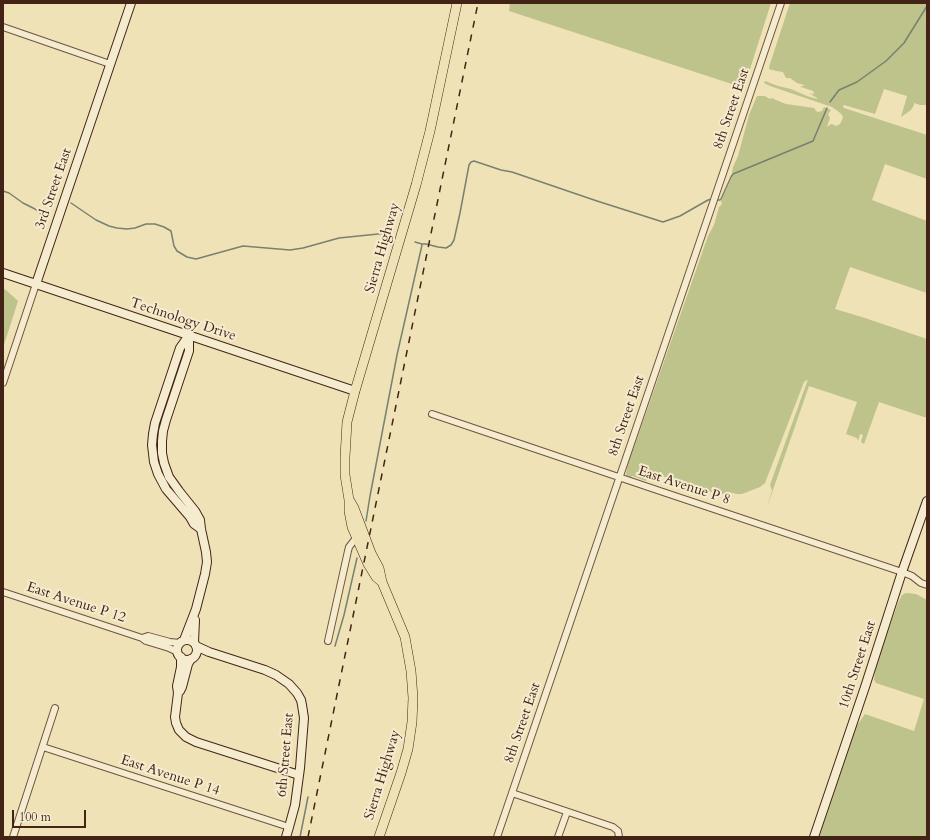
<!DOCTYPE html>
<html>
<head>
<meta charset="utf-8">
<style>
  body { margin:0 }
  #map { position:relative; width:930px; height:840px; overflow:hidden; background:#efe2b7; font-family:Cardo,serif }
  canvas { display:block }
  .frame { position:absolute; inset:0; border:4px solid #442317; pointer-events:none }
  .scale { position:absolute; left:12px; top:810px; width:74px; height:18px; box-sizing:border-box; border:2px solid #442317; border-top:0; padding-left:5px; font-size:12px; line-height:14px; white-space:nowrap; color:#442317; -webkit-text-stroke:3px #f5ecd0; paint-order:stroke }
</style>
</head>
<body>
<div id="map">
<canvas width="930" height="840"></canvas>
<div class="frame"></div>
<div class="scale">100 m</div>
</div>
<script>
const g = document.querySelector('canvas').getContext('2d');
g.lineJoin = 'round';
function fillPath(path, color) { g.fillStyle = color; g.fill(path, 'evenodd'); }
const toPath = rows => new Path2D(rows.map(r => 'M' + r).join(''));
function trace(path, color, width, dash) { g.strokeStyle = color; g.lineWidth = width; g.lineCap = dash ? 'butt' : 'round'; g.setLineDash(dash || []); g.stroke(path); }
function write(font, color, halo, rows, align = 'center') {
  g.font = font + ' Cardo,serif'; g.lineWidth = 4; g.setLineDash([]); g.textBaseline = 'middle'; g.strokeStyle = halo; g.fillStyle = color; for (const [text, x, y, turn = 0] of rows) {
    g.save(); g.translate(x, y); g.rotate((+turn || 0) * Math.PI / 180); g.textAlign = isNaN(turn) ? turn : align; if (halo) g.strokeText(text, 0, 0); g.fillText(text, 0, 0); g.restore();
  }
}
fillPath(toPath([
  [510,3,771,3,744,88,509,11],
  [790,3,927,3,927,105,920,105,914,103,914,105,911,110,901,117,907,96,884,89,875,114,844,105,843,106,844,108,927,135,927,179,885,164,872,200,927,221,927,293,850,267,835,309,865,318,927,339,927,418,879,402,864,444,861,442,863,435,860,434,858,441,857,438,846,434,857,402,809,386,767,507,772,490,770,485,807,382,808,380,807,380,804,382,765,483,760,487,742,494,737,494,728,492,723,494,715,493,698,488,662,476,658,473,656,475,648,475,646,481,632,476,630,478,626,475,627,467,627,463,629,455,633,450,708,236,714,225,719,207,722,204,721,201,733,175,732,173,733,167,738,156,749,115,757,96,765,96,770,99,772,98,776,100,786,104,814,108,816,111,818,112,822,111,824,107,831,110,828,114,830,118,827,127,831,124,834,125,836,126,840,124,842,120,843,117,842,115,839,112,832,107,770,86,764,83,765,81,778,86,791,89,807,96,817,99,817,98,809,93,813,94,814,93,813,91,801,87,801,86,804,86,804,85,797,83,790,78,786,78,783,72,776,71,769,69,769,67],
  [3,289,6,290,18,301,3,348],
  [906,593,916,594,927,600,927,837,819,837,856,727,865,714,914,731,924,699,876,683,874,680,875,671,883,645,898,603,902,595]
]), '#bec28b');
trace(toPath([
  [830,102,839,90,857,82,886,61,904,43,927,6],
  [3,191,9,193,23,203,35,209,41,214,47,216],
  [715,200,720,200,721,199,731,177,733,174,813,141,827,108],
  [71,203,96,220,109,226,117,228,127,229,135,228,146,224,155,224,164,227,171,231,174,246,177,251,187,257,196,259,243,246,290,250,303,248,339,238,388,233],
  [415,242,422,244,426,244,438,247,446,248,451,245,454,240,460,213,469,165,471,162,474,161,501,170,512,172,597,201,663,222,680,216,708,200,712,199],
  [366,521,370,496,397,355,422,245],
  [335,646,344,615,357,558],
  [300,837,308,797]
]), '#78816f', 1.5);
const street = toPath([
  [3,27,110,64],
  [3,383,36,284],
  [432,414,663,492,902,572,912,576,921,583,927,585],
  [3,592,142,638,146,641,169,648,178,652],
  [142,638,148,636,170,642,180,643],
  [328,641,348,551,349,547,356,538],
  [43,747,289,827],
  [512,793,613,827,618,831,619,837],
  [13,837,55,708],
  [497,837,781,3],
  [558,837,567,812]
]);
const secondary = toPath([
  [3,273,355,391],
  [36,284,131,3],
  [189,335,180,348,155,423,153,434,152,445,154,462,158,474,166,489,190,517,194,524,201,529],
  [184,640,196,609,205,574,207,562,206,552,201,529,200,520,195,511,179,491,169,477,164,463,162,453,162,441,163,431,166,420,189,351,189,335],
  '177 650a10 10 0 1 1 20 0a10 10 0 1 1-20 0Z',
  [194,642,195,620],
  [196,646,209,652,265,670,276,675,289,684,297,693,301,700,302,705,304,718,300,768,295,805,289,827,286,837],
  [181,657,181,667,177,686,178,693,175,717,176,723,179,730,186,737,196,742,299,775],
  [180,691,182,687,188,664,191,659],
  [814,837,865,687,902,572,927,501]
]);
const primary = toPath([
  [350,501,354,508,371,553,379,568,382,582,405,637,411,671,413,698,412,722,408,749,401,773,379,837],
  [382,582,376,577,368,564,352,527,349,511,349,500,345,475,345,457,347,422,355,391,416,185,430,131,457,3]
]);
trace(street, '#6f533f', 8);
trace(secondary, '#442317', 10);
trace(primary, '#442317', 10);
trace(street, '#f5ecd0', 6);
trace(secondary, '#f5ecd0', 8);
trace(primary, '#efe2b7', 9);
trace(toPath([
  [308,837,478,3]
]), '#442317', 1.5, [7, 7]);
write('14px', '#442317', '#f5ecd0', [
  ["8th Street East",732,109,-71],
  ["3rd Street East",54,189,-71],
  ["Sierra Highway",383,248,-74],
  ["Technology Drive",183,320,18],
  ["8th Street East",627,416,-71],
  ["East Avenue P 8",684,486,18],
  ["East Avenue P 12",76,603,18],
  ["10th Street East",858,665,-72],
  ["8th Street East",523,723,-71],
  ["6th Street East",286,755,-85],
  ["Sierra Highway",383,775,-73],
  ["East Avenue P 14",170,776,18]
]);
</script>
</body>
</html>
